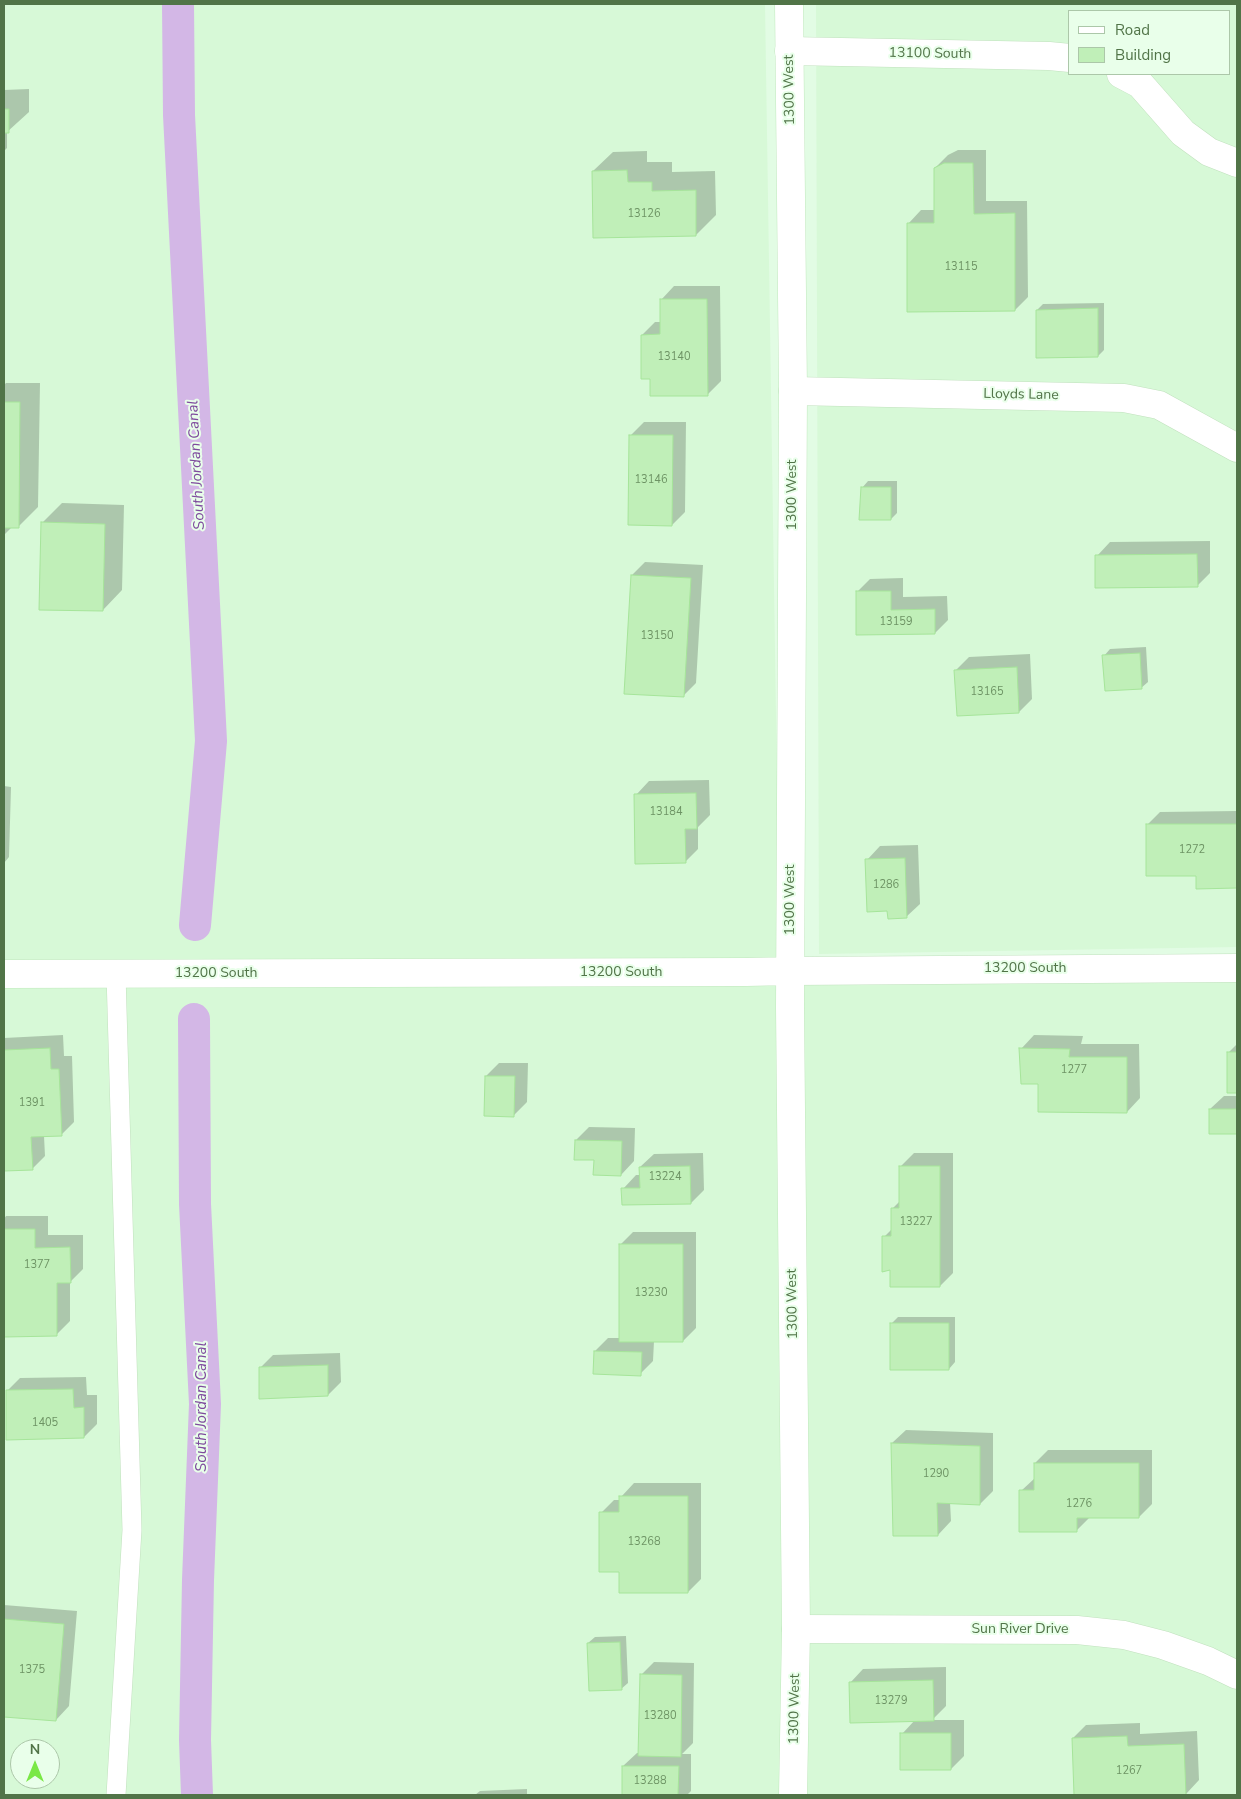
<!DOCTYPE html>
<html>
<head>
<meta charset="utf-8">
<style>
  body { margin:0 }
  #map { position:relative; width:1241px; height:1799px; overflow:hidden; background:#e2fce4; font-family:"Nunito Sans",sans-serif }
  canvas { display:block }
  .frame { position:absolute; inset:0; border:5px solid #517448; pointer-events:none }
  .legend { position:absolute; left:1068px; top:10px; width:162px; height:65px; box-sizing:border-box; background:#e9ffea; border:1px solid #acc7a9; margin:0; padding:6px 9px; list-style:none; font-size:15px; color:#517448 }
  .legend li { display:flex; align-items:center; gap:10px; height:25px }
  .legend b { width:25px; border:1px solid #acc7a9 }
  .north { position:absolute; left:10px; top:1739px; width:50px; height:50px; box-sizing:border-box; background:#e9ffea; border:1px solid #acc7a9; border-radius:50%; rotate:0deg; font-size:14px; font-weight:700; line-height:20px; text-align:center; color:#517448 }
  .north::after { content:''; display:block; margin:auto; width:18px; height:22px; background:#7ae846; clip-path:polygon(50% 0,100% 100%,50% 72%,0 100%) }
</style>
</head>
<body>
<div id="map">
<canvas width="1241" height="1799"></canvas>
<div class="frame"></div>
<ul class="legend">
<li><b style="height:6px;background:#fff"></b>Road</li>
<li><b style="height:14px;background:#c0efb8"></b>Building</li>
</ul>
<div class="north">N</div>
</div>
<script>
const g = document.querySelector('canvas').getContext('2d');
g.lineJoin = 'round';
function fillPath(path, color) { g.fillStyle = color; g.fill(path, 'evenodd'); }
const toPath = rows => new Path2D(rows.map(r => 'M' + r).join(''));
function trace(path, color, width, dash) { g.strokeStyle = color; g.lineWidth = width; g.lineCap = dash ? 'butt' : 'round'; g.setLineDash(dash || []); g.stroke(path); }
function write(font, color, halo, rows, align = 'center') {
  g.font = font + ' "Nunito Sans",sans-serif'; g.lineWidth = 4; g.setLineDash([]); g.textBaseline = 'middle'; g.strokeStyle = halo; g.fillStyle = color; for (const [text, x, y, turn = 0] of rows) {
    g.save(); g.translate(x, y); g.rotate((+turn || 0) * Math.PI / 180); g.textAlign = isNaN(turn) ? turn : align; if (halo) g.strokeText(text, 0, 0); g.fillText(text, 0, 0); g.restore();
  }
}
fillPath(toPath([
  [4,4,765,4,780,974,4,963],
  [816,4,1237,4,1237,947,819,954],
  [1070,11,1230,11,1230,74,1070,74],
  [1237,972,1237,1795,4,1795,4,981],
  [20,1749,50,1749,50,1779,20,1779]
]), '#d7f9d7');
fillPath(toPath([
  [29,89,29,112,7,132,7,148,4,151,4,90],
  [958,150,986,150,986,201,1027,201,1028,297,1015,310,908,224,921,210,935,210,935,168,948,155],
  [647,151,647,162,672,162,672,172,715,171,716,215,696,235,593,171,613,152],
  [674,286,720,286,721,381,708,394,651,378,642,335,655,322,661,322,661,300],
  [1104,303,1104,350,1098,356,1037,310,1043,304],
  [6,383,40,383,38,507,18,527,12,527,4,535,4,385],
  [644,422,686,422,685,512,672,525,631,435],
  [868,481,897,481,897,513,891,519,862,488],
  [62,503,124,505,122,590,103,610,42,523],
  [1210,541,1210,573,1197,586,1097,556,1110,542],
  [645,562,703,565,696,683,683,696,632,575],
  [903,578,903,597,947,596,948,620,935,633,858,634,857,592,870,579],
  [1146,647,1148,682,1141,688,1104,656,1110,649],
  [1030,654,1032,699,1019,712,955,671,969,657],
  [709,780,710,815,698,827,698,849,685,862,636,795,649,781],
  [4,786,11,787,9,857,4,863],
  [1237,811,1237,887,1197,887,1197,875,1147,825,1160,812],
  [918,845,920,904,906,917,888,910,867,860,880,846],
  [63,1035,64,1056,72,1056,74,1122,61,1135,44,1136,45,1156,32,1169,4,1170,4,1038],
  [1034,1035,1083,1036,1081,1044,1139,1044,1140,1098,1127,1112,1021,1049],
  [1237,1044,1237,1091,1228,1091,1228,1053],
  [499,1063,528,1063,527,1102,514,1115,486,1076],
  [1224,1096,1237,1096,1237,1133,1210,1133,1210,1109],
  [589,1127,635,1128,634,1161,621,1175,595,1159,576,1140],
  [703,1153,704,1190,691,1203,623,1189,636,1175,641,1175,640,1167,654,1154],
  [914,1153,953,1153,953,1273,940,1286,892,1269,884,1237,893,1228,893,1208,900,1201,900,1167],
  [6,1216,48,1216,48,1235,83,1235,83,1269,70,1282,70,1321,57,1334,4,1335,4,1219],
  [633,1232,696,1232,696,1328,683,1341,654,1341,653,1361,640,1374,595,1351,608,1338,620,1338,620,1245],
  [898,1317,955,1317,955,1362,949,1369,892,1323],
  [340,1353,341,1382,328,1395,260,1368,273,1355],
  [86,1377,87,1395,97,1395,97,1424,84,1437,7,1391,20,1378],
  [906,1430,993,1433,993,1491,980,1504,950,1502,951,1521,938,1535,892,1443],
  [1048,1450,1152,1450,1152,1504,1139,1517,1089,1518,1076,1531,1021,1491,1035,1478,1035,1463],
  [634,1483,701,1483,701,1579,688,1592,621,1570,601,1513,614,1500,621,1500,621,1497],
  [4,1605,77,1611,69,1706,56,1720,4,1716],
  [626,1636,628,1683,621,1689,588,1643,595,1637],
  [654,1662,694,1663,693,1743,682,1754,691,1754,691,1791,687,1795,623,1795,623,1766,637,1753,640,1753,641,1675],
  [946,1667,946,1706,932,1720,964,1720,964,1756,951,1769,902,1734,915,1720,850,1683,863,1669],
  [1140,1723,1140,1734,1197,1731,1199,1780,1186,1794,1075,1795,1073,1738,1086,1725],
  [527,1789,527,1795,475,1795,480,1791]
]), '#0003');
trace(toPath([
  [178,4,179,115,211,741,195,925],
  [194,1019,195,1204,205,1404,198,1580,195,1740,197,1795]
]), '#d3b7e6', 32);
const building = toPath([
  [4,109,9,109,9,133,4,133,4,109],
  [944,163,973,163,974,214,1015,213,1015,311,907,312,907,223,934,223,934,168,944,163],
  [627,170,628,182,652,182,652,191,696,190,696,236,593,238,592,171,627,170],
  [660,299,707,299,708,396,650,396,650,379,641,379,641,335,660,334,660,299],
  [1098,308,1098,357,1036,358,1036,310,1098,308],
  [4,402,20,402,19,528,4,528,4,402],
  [629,435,673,435,672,526,628,525,629,435],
  [861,487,891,487,891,520,859,520,861,487],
  [41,522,105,524,103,611,39,610,41,522],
  [1197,554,1198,587,1095,588,1095,555,1197,554],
  [631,575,691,578,684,697,624,694,631,575],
  [856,591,891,591,891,610,935,609,935,634,856,635,856,591],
  [1140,653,1142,689,1105,691,1102,655,1140,653],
  [1017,667,1019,713,957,716,954,670,1017,667],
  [696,793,697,829,685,829,686,863,635,864,634,794,696,793],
  [1146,824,1237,824,1237,888,1196,889,1196,876,1146,876,1146,824],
  [905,858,907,918,888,919,887,911,867,912,865,859,905,858],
  [50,1048,51,1069,59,1069,62,1136,31,1137,33,1170,4,1171,4,1050,50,1048],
  [1019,1048,1070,1049,1069,1057,1127,1057,1127,1113,1038,1112,1038,1084,1021,1084,1019,1048],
  [1227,1052,1237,1052,1237,1093,1227,1093,1227,1052],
  [485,1076,515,1076,514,1117,484,1116,485,1076],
  [1209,1109,1237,1109,1237,1134,1209,1134,1209,1109],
  [575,1140,622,1141,621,1176,593,1175,594,1160,574,1160,575,1140],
  [690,1166,691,1204,622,1205,621,1188,640,1188,639,1167,690,1166],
  [899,1166,940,1166,940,1287,890,1287,890,1270,882,1272,882,1236,891,1236,891,1208,899,1208,899,1166],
  [4,1229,35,1229,35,1248,70,1247,71,1283,57,1283,57,1336,4,1337,4,1229],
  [619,1244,683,1244,683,1342,619,1342,619,1244],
  [890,1323,949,1323,949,1370,890,1370,890,1323],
  [594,1351,642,1352,641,1376,593,1374,594,1351],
  [328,1365,328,1396,259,1399,259,1367,328,1365],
  [73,1389,74,1408,84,1407,84,1438,6,1440,6,1390,73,1389],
  [891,1443,980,1446,980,1505,937,1503,938,1536,893,1536,891,1443],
  [1034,1463,1139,1463,1139,1518,1077,1518,1077,1532,1019,1532,1019,1490,1034,1490,1034,1463],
  [619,1496,688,1496,688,1593,619,1593,619,1572,599,1572,599,1512,619,1512,619,1496],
  [4,1619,64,1624,56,1721,4,1717,4,1619],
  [620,1642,622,1690,589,1691,587,1643,620,1642],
  [640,1674,682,1675,681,1757,638,1756,640,1674],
  [933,1680,934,1721,850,1723,849,1682,933,1680],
  [900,1733,951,1733,951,1770,900,1770,900,1733],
  [1127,1736,1128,1746,1184,1744,1186,1795,1074,1795,1072,1738,1127,1736],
  [622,1766,679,1766,678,1795,622,1795,622,1766]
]);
fillPath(building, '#c0efb8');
trace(building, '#a6e59a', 1);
const lane = toPath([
  [116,1795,132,1530,116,974]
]);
const street = toPath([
  [789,51,1049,56,1070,58],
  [1121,74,1140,84,1183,133,1209,152,1237,163],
  [793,391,1124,398,1159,405,1237,448],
  [791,971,1237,968],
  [796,1629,1077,1630,1124,1635,1163,1645,1208,1661,1237,1675]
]);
const secondary = toPath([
  [789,4,793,391,790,1007,796,1629,793,1795],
  [4,974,746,972,791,971]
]);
trace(lane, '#c1e1be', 20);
trace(street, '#c1e1be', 29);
trace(secondary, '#c1e8be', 29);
trace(lane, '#fff', 19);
trace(street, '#fff', 28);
trace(secondary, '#fff', 28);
write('11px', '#6d9364', null, [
  ["13126",644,214],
  ["13115",961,267],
  ["13140",674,357],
  ["13146",651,480],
  ["13159",896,622],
  ["13150",657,636],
  ["13165",987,692],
  ["13184",666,812],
  ["1272",1192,850],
  ["1286",886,885],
  ["1277",1074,1070],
  ["1391",32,1103],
  ["13224",665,1177],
  ["13227",916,1222],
  ["1377",37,1265],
  ["13230",651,1293],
  ["1405",45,1423],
  ["1290",936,1474],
  ["1276",1079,1504],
  ["13268",644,1542],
  ["1375",32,1670],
  ["13279",891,1701],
  ["13280",660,1716],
  ["1267",1129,1771],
  ["13288",650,1781]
]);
write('14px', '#517448', '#e9ffea', [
  ["13100 South",930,54,1],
  ["1300 West",790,90,-91],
  ["Lloyds Lane",1021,395,1],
  ["1300 West",793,495,-90],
  ["1300 West",791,900,-90],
  ["13200 South",1025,969],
  ["13200 South",621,973],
  ["13200 South",216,974],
  ["1300 West",793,1304,-91],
  ["Sun River Drive",1020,1630],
  ["1300 West",795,1709,-89]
]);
write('italic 15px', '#7e4a9d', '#e9ffea', [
  ["South Jordan Canal",197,465,-93],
  ["South Jordan Canal",202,1407,-90]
]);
</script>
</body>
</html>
